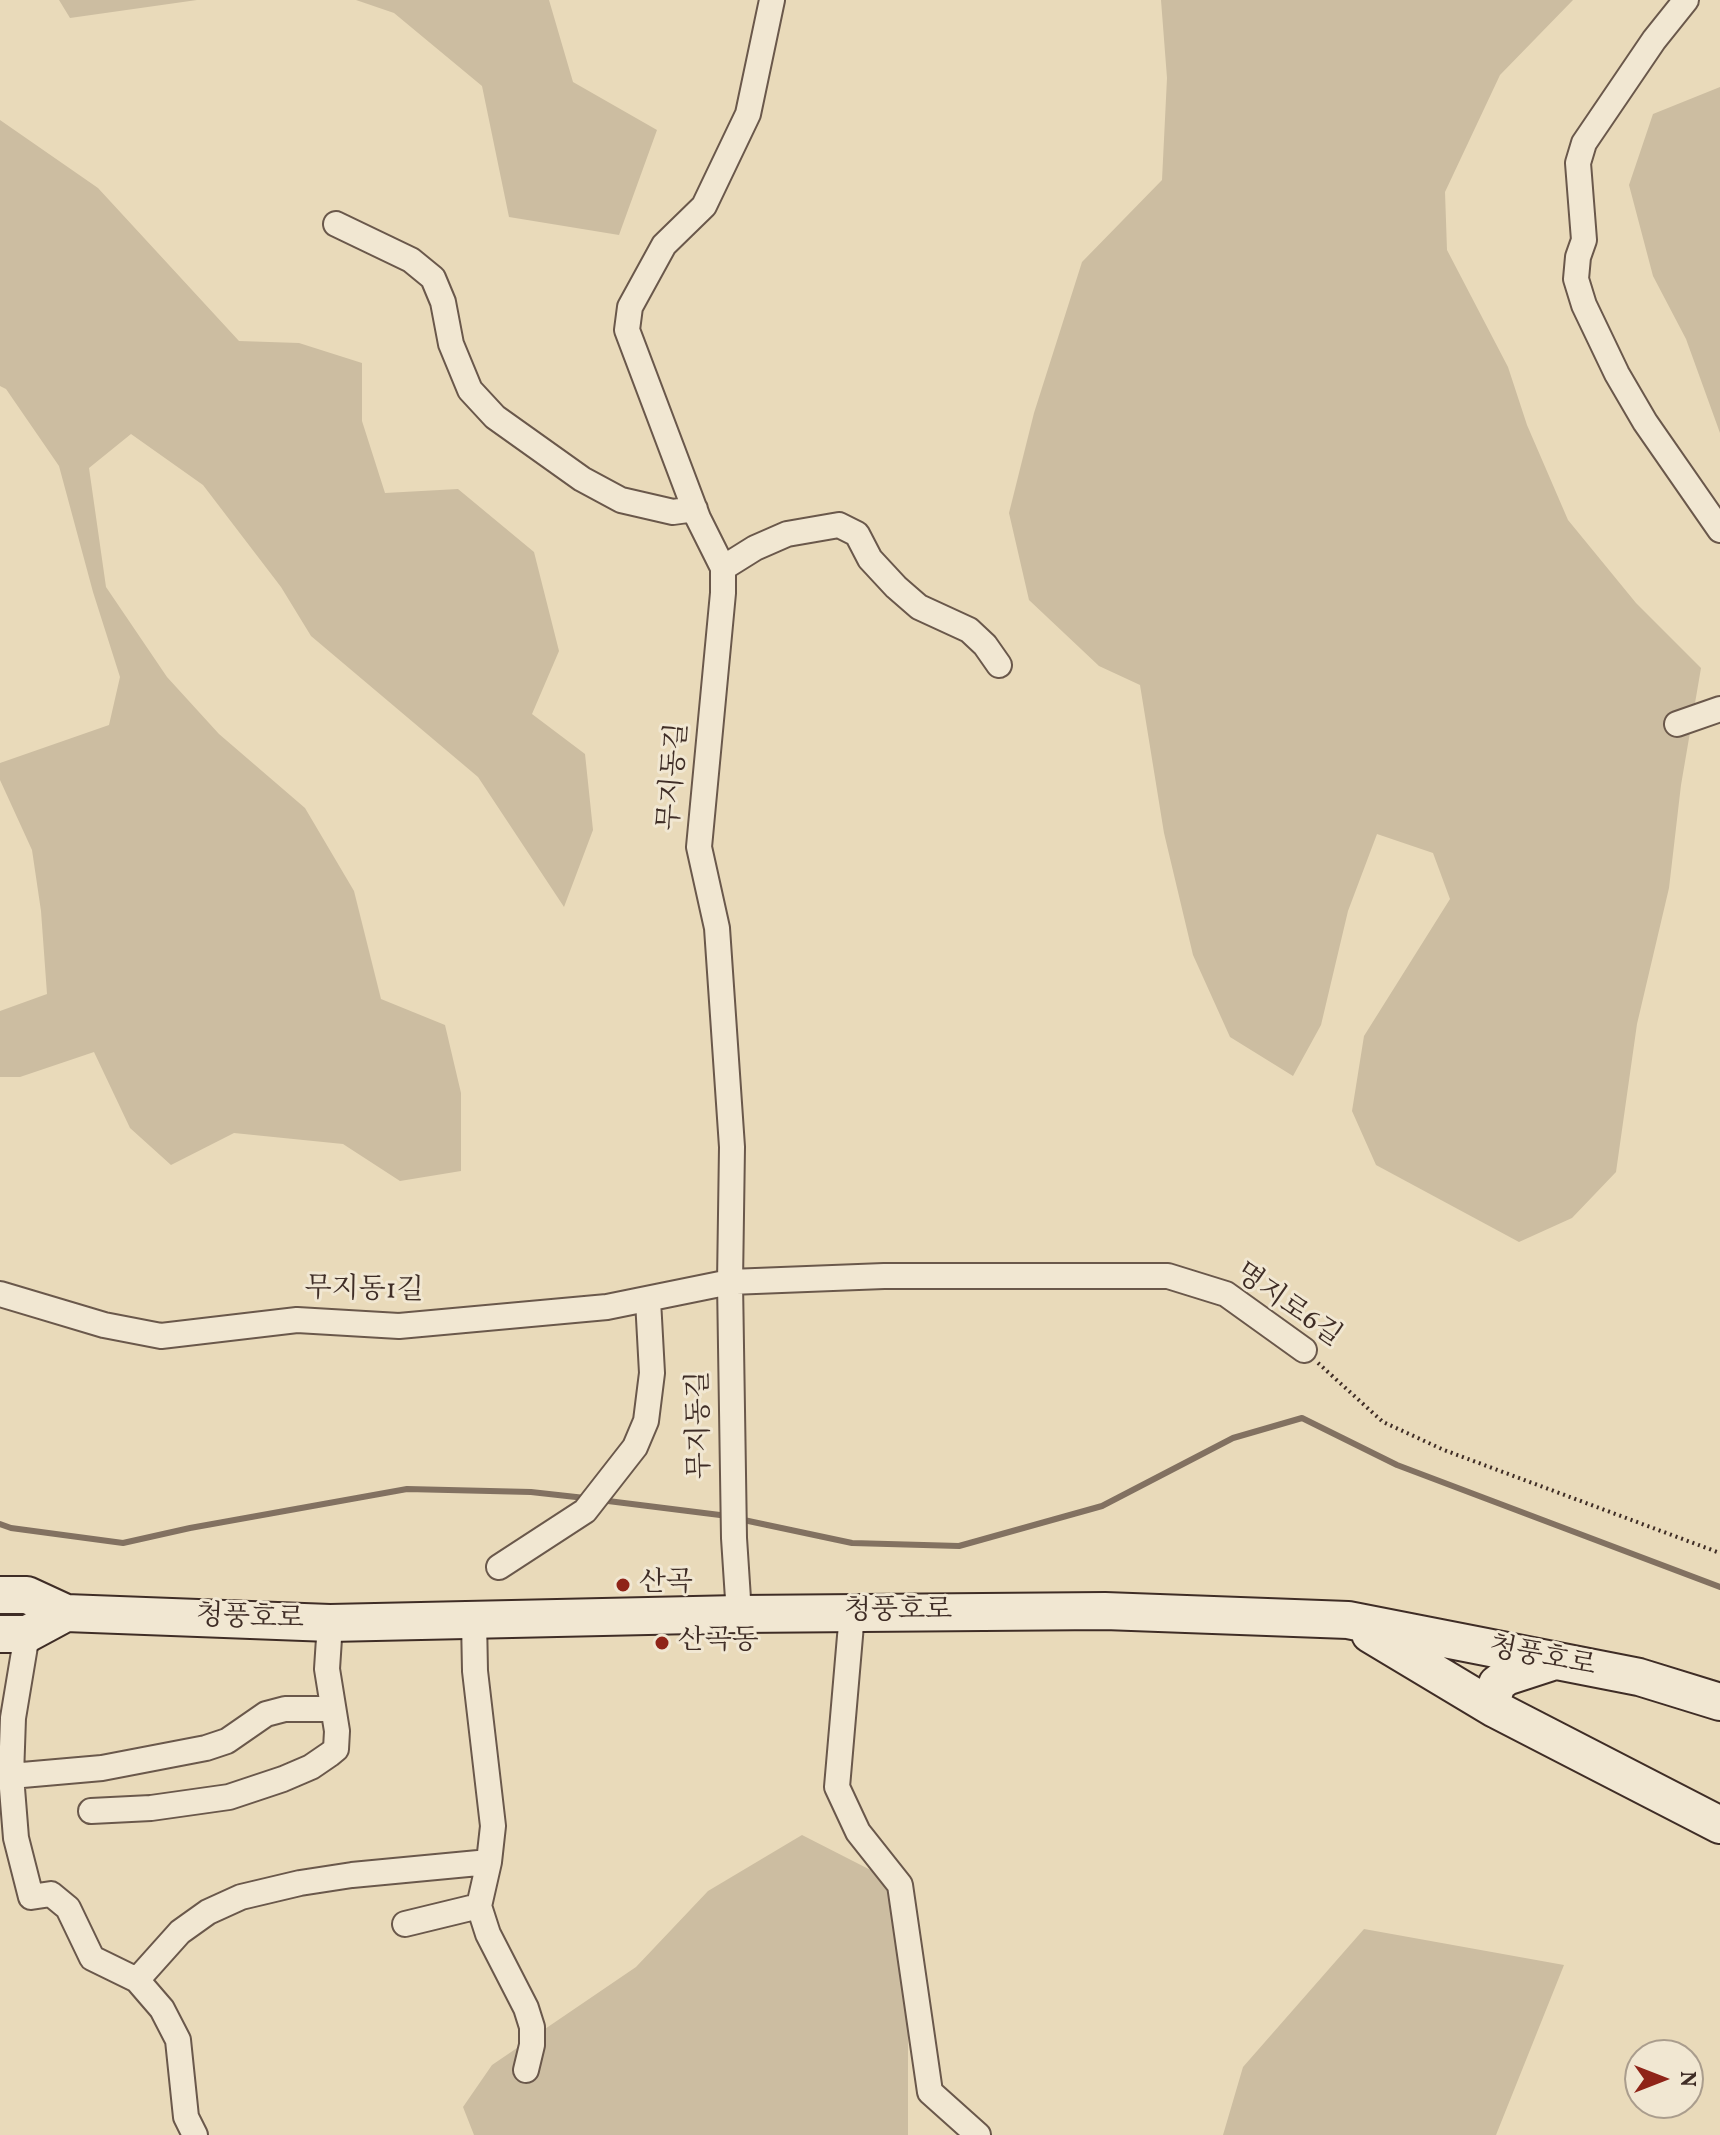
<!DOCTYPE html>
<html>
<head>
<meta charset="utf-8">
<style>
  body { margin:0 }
  #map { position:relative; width:1720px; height:2135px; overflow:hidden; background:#e9daba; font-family:Vollkorn,serif }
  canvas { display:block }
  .north { position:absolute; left:1624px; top:2039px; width:80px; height:80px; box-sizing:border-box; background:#f1e7d2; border:2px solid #aa9d8d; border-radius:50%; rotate:90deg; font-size:22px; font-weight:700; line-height:32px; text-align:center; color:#3f2d26 }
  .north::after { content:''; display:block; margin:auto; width:28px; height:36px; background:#8f2418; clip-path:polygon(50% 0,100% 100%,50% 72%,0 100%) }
</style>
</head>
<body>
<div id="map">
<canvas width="1720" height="2135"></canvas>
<div class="north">N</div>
</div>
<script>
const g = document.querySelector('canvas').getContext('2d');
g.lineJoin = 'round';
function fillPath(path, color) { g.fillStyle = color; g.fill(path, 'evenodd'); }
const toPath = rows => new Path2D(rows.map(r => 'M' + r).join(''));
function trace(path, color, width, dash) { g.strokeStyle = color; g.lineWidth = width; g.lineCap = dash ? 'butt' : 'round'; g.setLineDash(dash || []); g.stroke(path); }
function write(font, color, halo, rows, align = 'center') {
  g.font = font + ' Vollkorn,"Noto Serif KR",serif'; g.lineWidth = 6; g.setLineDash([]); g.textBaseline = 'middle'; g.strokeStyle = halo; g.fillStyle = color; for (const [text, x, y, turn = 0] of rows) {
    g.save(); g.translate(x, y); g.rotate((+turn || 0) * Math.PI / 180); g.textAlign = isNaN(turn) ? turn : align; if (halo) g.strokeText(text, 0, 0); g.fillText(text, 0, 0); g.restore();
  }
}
fillPath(toPath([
  [59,0,197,0,70,18],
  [356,0,549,0,573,82,657,130,619,235,509,217,482,86,394,13],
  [1161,0,1573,0,1500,75,1445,192,1447,250,1508,367,1527,425,1568,520,1636,603,1701,668,1681,785,1669,888,1637,1024,1616,1172,1572,1218,1519,1242,1376,1165,1352,1111,1364,1036,1450,899,1433,853,1377,834,1348,911,1321,1025,1293,1076,1230,1037,1193,955,1164,833,1140,685,1099,666,1029,600,1009,513,1034,413,1082,262,1162,180,1167,78],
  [1720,87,1720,433,1686,339,1653,276,1629,185,1653,114],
  [0,120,98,188,239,341,299,343,362,363,362,421,385,493,458,489,534,552,559,651,532,714,585,754,593,830,564,907,478,777,311,636,281,587,203,485,131,434,89,468,106,587,167,677,219,734,305,808,354,891,381,999,445,1025,461,1093,461,1171,400,1181,343,1144,234,1133,171,1165,130,1128,94,1052,20,1077,0,1077,0,1011,47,994,41,911,32,850,0,780,0,763,109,725,120,677,93,592,59,466,6,389,0,386],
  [802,1835,900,1885,908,1988,908,2135,474,2135,463,2107,492,2065,636,1967,708,1891],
  [1364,1929,1564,1965,1496,2135,1223,2135,1243,2067]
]), '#ccbda1');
trace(toPath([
  [600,1500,728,1516],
  [739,1519,852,1543,959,1546,1102,1506,1233,1438,1302,1418,1397,1465,1720,1587],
  [0,1524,11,1528,123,1543,190,1528,407,1489,531,1492,585,1498]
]), '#827161', 6);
const street = toPath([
  [1686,0,1654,40,1584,143,1578,163,1584,240,1578,257,1576,279,1584,305,1617,374,1645,422,1720,530],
  [336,224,411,260,433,278,443,302,451,344,470,390,495,417,582,479,621,500,673,512,695,509],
  [723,568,755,548,787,534,839,525,857,534,870,559,896,587,919,607,969,630,985,645,999,665],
  [1677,724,1720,709],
  [0,1294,104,1325,161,1336,297,1320,399,1326,607,1307,730,1282,884,1276,1168,1276,1226,1294,1304,1350],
  [499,1567,585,1511,635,1447,646,1421,652,1373,648,1300],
  [852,1613,837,1787,858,1832,900,1885,930,2092,978,2135],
  [739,1614,734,1538,730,1282,732,1147,717,928,699,847,723,593,723,568,698,518,627,330,630,307,664,245,704,206,748,114,772,0],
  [27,1634,13,1718,11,1776,16,1838,31,1897,51,1894,68,1908,92,1958,137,1980,180,1932,208,1912,241,1897,300,1883,352,1875,489,1862],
  [11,1776,102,1768,206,1748,227,1741,266,1714,285,1709,331,1709],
  [91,1811,151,1808,229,1797,283,1779,311,1767,330,1754,336,1749,337,1731,327,1669,330,1623],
  [479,1906,488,1934,526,2008,532,2027,532,2045,526,2070],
  [405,1924,479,1906,489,1862,493,1826,475,1671,474,1620],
  [137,1980,162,2009,178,2040,186,2117,195,2135]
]);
const secondary = toPath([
  [0,1595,27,1595,66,1613,330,1623,739,1614,1105,1611,1348,1620,1639,1677,1720,1702],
  [0,1634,27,1634,66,1613],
  [1370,1634,1495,1709,1493,1697,1497,1684,1506,1677,1549,1663],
  [1495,1709,1720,1825]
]);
trace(street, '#6a584b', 28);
trace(secondary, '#3f2d26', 40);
trace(toPath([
  [1318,1363,1383,1422,1444,1450,1720,1553]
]), '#3f2d26', 4, [2, 4]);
trace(street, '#f1e7d2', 24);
trace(secondary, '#f1e7d2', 36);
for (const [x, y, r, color] of [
  [623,1585,8,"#8f2418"],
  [662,1643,8,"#8f2418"]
]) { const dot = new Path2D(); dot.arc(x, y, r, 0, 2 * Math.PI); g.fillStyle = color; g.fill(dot); trace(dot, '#f1e7d2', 3); }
write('28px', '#3f2d26', '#f1e7d2', [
  ["무지동길",676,777,-85],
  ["무지동1길",364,1292,1],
  ["명지로6길",1287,1307,35],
  ["무지동길",702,1425,-91],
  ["청풍호로",898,1613],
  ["청풍호로",250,1620,2],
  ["청풍호로",1542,1659,11]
]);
write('28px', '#3f2d26', '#f1e7d2', [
  ["산곡",639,1585],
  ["산곡동",678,1643]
], 'left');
</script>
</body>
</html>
